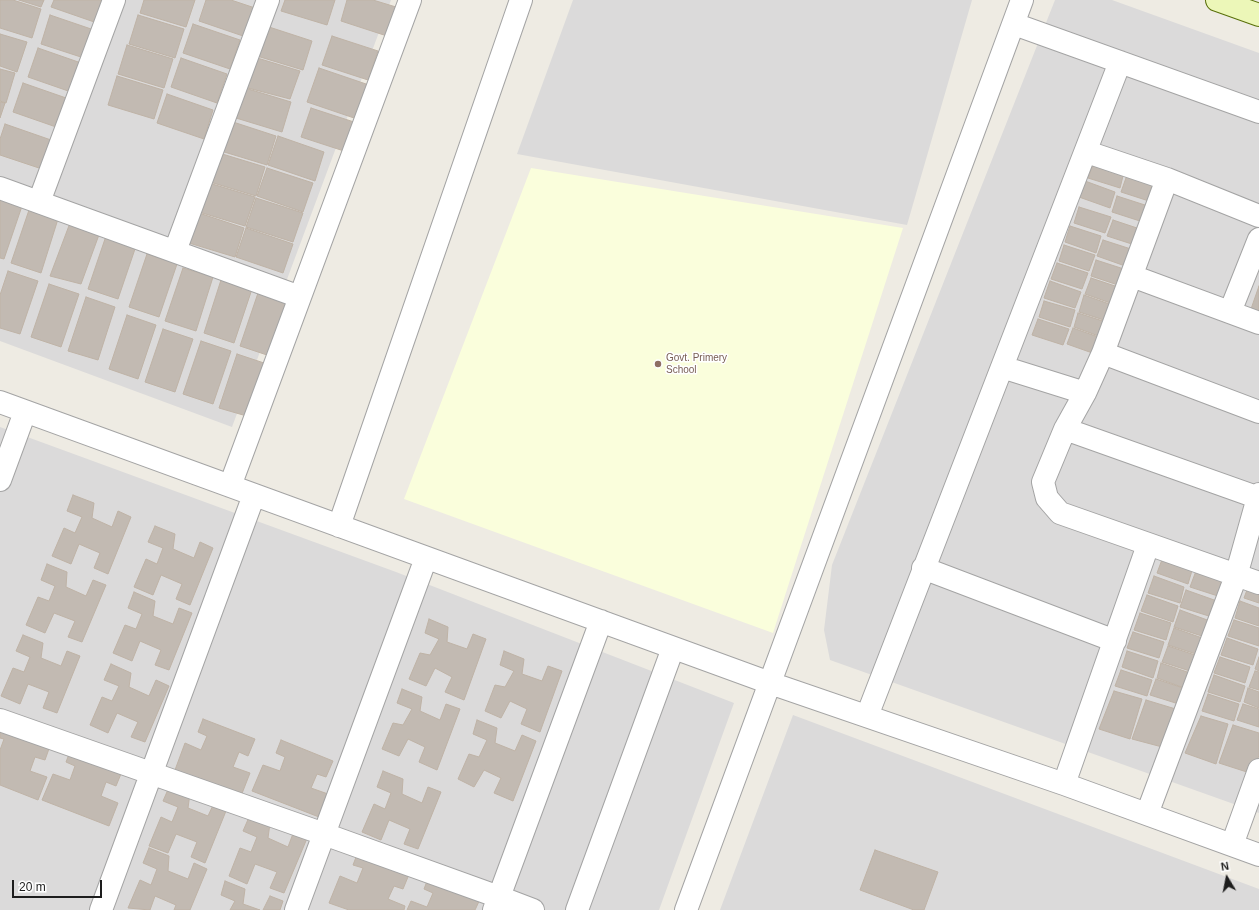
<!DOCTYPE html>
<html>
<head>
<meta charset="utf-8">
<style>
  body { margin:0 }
  #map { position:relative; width:1259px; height:910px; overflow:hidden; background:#eeebe3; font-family:Arial,sans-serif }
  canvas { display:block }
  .north { position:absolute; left:1207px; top:858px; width:40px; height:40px; -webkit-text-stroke:3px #fff; paint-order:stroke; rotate:350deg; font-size:11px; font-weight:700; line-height:16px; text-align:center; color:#1d1d1d }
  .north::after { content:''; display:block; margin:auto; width:14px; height:18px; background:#1d1d1d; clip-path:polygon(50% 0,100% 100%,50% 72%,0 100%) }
  .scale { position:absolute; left:12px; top:880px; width:90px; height:18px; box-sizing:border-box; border:2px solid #1d1d1d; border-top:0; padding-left:5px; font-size:12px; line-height:14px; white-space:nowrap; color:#1d1d1d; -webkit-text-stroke:3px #fff; paint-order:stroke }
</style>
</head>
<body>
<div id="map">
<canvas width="1259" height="910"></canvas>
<div class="north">N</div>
<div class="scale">20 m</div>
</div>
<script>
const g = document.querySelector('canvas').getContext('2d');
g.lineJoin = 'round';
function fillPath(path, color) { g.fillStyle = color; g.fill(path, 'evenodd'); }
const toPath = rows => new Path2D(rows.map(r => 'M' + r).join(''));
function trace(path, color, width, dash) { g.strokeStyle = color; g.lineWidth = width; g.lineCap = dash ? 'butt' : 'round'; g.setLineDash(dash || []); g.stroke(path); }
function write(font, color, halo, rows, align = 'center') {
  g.font = font + ' Arial,sans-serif'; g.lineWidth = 3; g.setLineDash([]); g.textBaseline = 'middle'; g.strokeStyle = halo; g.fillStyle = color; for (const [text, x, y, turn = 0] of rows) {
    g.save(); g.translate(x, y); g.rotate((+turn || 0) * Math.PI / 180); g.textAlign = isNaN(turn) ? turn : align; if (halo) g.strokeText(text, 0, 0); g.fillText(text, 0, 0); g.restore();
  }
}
fillPath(toPath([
  [0,0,391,0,232,427,0,341],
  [573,0,972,0,907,225,517,154],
  [1055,0,1112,0,1259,53,1259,813,830,660,824,630,832,565],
  [0,427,396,572,734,703,659,910,0,910],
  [793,715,1259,889,1259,910,720,910]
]), '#dbdada');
fillPath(toPath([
  [531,168,903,228,773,633,404,499]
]), '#fafedc');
const building = toPath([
  [0,0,13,0,41,9,32,38,0,28,0,0],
  [19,0,44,0,41,7,19,0],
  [54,0,109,0,100,24,51,7,54,0],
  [144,0,195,0,186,27,140,13,144,0],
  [206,0,231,0,255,8,246,37,199,21,206,0],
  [285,0,335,0,327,25,281,11,285,0],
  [347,0,373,0,396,7,387,36,341,21,347,0],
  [50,15,97,31,87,59,41,44,50,15],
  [138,15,184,29,175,58,129,44,138,15],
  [193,24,240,40,230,69,183,53,193,24],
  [266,26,312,41,303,70,257,56,266,26],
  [0,34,27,42,17,72,0,66,0,34],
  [332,36,378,51,368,80,322,65,332,36],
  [127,45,173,59,164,88,118,74,127,45],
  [38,48,84,64,74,93,28,77,38,48],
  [254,57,300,71,290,99,244,87,254,57],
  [181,58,227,74,217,103,171,87,181,58],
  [319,68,369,85,357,119,307,102,319,68],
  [0,69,15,73,6,103,0,101,0,69],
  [117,76,163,90,154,119,108,105,117,76],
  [23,83,69,99,59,128,13,112,23,83],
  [245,88,291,102,282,132,236,118,245,88],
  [167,94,213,110,204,139,157,123,167,94],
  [0,102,5,103,0,118,0,102],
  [311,108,357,123,347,152,301,137,311,108],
  [230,121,276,136,267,165,221,151,230,121],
  [5,124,51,140,42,169,0,155,0,139,5,124],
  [278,136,324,152,315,181,268,165,278,136],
  [219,153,265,167,256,196,210,182,219,153],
  [1094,162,1124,172,1120,188,1088,178,1094,162],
  [267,168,313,183,303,212,257,196,267,168],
  [1127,175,1157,186,1152,202,1121,192,1127,175],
  [1085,181,1115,192,1110,208,1079,197,1085,181],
  [209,183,255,197,245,226,199,212,209,183],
  [1117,196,1148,206,1143,222,1112,212,1117,196],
  [256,198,303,213,293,242,246,227,256,198],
  [0,199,22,206,4,259,0,258,0,199],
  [1079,207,1111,217,1105,233,1074,223,1079,207],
  [29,210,58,219,41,273,11,263,29,210],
  [199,213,244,228,235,257,189,243,199,213],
  [1113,220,1143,230,1138,246,1107,236,1113,220],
  [70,223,100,232,81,284,50,276,70,223],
  [1070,226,1101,236,1096,253,1065,242,1070,226],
  [246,228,293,244,283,273,236,257,246,228],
  [106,236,136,246,118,299,88,289,106,236],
  [1103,240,1134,250,1128,267,1097,256,1103,240],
  [1064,245,1095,255,1089,271,1059,261,1064,245],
  [147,254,177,264,159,317,129,307,147,254],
  [1096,260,1127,270,1121,286,1091,276,1096,260],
  [1057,263,1088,273,1082,289,1051,279,1057,263],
  [183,268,213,277,196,331,165,321,183,268],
  [8,271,38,281,20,334,0,328,0,295,8,271],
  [1091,278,1121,288,1116,305,1085,294,1091,278],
  [221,280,252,289,234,343,204,333,221,280],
  [1050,281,1081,292,1075,308,1044,298,1050,281],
  [49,284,79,294,61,347,31,337,49,284],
  [1259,286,1259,311,1251,309,1259,286],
  [258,293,288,303,270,356,240,346,258,293],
  [1084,295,1115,306,1110,322,1079,312,1084,295],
  [86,297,115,307,98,360,68,351,86,297],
  [1044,301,1075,310,1070,327,1039,317,1044,301],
  [1078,313,1109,323,1104,338,1074,327,1078,313],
  [127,315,156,325,138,379,109,369,127,315],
  [1038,319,1069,329,1063,345,1032,335,1038,319],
  [1073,328,1104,339,1098,355,1067,344,1073,328],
  [163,329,193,339,175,392,145,382,163,329],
  [201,341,231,351,213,404,183,394,201,341],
  [237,354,267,364,250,417,219,408,237,354],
  [73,495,94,503,92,518,112,527,118,511,131,517,108,574,94,568,100,553,79,544,71,564,52,556,64,528,75,533,82,517,67,511,73,495],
  [155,526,175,534,173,549,194,558,200,542,213,548,190,605,176,599,182,584,161,575,153,595,134,587,146,559,157,564,163,548,148,542,155,526],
  [1163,557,1193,567,1188,584,1157,573,1163,557],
  [47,564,67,572,66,587,86,596,93,580,106,585,82,642,68,637,75,621,54,613,45,633,26,625,38,597,49,601,55,586,41,580,47,564],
  [1196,571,1227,581,1221,597,1190,587,1196,571],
  [1154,576,1184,587,1180,603,1148,593,1154,576],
  [1250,582,1259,585,1259,603,1244,598,1250,582],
  [1186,590,1217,601,1212,617,1180,607,1186,590],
  [134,592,155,601,153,616,173,624,179,608,192,613,169,670,155,665,161,650,140,641,132,661,113,653,125,625,136,629,142,614,128,608,134,592],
  [1147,595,1178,606,1173,622,1141,611,1147,595],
  [1240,601,1259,608,1259,626,1235,618,1240,601],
  [1180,610,1210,621,1205,637,1174,627,1180,610],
  [1140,613,1171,623,1166,640,1134,630,1140,613],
  [429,619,448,627,447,642,467,649,473,634,486,639,464,700,445,692,452,677,435,668,426,686,409,679,420,653,430,655,439,639,425,633,429,619],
  [1234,620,1259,628,1259,646,1228,636,1234,620],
  [1174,628,1205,639,1199,655,1168,645,1174,628],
  [1133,632,1164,642,1159,658,1127,648,1133,632],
  [23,635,43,643,41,658,61,666,67,651,80,656,57,713,43,708,49,692,28,684,20,704,1,696,13,668,24,672,30,657,16,651,23,635],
  [1227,638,1258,649,1253,665,1221,655,1227,638],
  [1168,646,1198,656,1193,672,1162,662,1168,646],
  [504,651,524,659,522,674,542,681,548,666,562,671,540,732,521,724,527,709,510,701,501,718,485,711,495,685,505,687,514,671,500,665,504,651],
  [1127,651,1158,661,1153,678,1122,667,1127,651],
  [1220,657,1250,667,1245,683,1214,673,1220,657],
  [1259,657,1259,671,1255,669,1259,657],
  [1161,663,1193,674,1187,689,1157,678,1161,663],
  [111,664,131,673,129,687,149,696,156,680,169,686,145,742,131,737,138,722,117,713,108,733,90,725,102,697,112,701,119,686,104,680,111,664],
  [1121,670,1152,680,1147,696,1115,686,1121,670],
  [1255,671,1259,672,1259,690,1249,687,1255,671],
  [1214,675,1245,686,1240,702,1208,692,1214,675],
  [1156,679,1186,689,1182,705,1150,695,1156,679],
  [1248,688,1259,692,1259,708,1244,702,1248,688],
  [402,689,422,697,420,711,440,720,446,704,460,709,437,770,419,762,425,747,408,739,399,756,382,749,393,723,403,725,412,709,397,703,402,689],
  [1114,691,1142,699,1130,739,1099,729,1114,691],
  [1208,694,1239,704,1234,721,1202,711,1208,694],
  [1146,700,1179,710,1166,748,1132,739,1146,700],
  [1243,704,1259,709,1259,727,1237,720,1243,704],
  [1201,716,1228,724,1216,764,1185,753,1201,716],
  [203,719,255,739,248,756,239,752,233,767,250,773,241,796,175,770,185,743,201,750,207,736,198,732,203,719],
  [477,720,497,728,495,743,515,751,522,735,536,741,513,801,494,793,501,778,484,770,474,787,458,779,469,754,479,757,487,740,473,734,477,720],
  [0,723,51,743,45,760,35,757,30,771,47,777,38,800,0,785,0,750,4,739,0,738,0,723],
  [1233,725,1259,733,1259,755,1253,774,1219,763,1233,725],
  [281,740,333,761,326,777,317,774,311,788,328,794,319,817,252,791,263,765,280,771,285,757,276,753,281,740],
  [71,749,123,769,116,786,106,782,101,796,118,803,109,826,42,800,53,774,70,780,75,766,66,762,71,749],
  [383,771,403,779,402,794,422,803,428,787,441,792,418,849,404,844,410,829,389,820,381,840,362,832,374,804,385,809,391,793,377,787,383,771],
  [170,785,190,793,188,808,208,816,215,801,228,806,205,863,191,857,197,842,176,834,168,853,149,846,161,817,172,822,178,807,163,801,170,785],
  [250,815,270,823,268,838,288,847,294,831,308,836,284,893,270,888,277,872,255,864,247,884,229,876,240,848,251,852,257,837,243,831,250,815],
  [149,848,169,856,168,871,188,879,194,863,207,869,190,910,174,910,176,905,155,896,150,910,128,908,140,880,151,885,157,869,143,863,149,848],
  [875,850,938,872,924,910,914,910,860,890,875,850],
  [358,852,410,872,403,889,394,886,388,899,405,906,404,910,349,910,329,903,340,876,357,883,363,868,353,865,358,852],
  [429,876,481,897,475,910,407,910,411,901,427,907,433,893,424,889,429,876],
  [225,881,245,889,243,904,260,910,230,910,235,901,221,895,225,881],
  [270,896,283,901,280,910,263,910,270,896]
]);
fillPath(building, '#c2bab2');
trace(building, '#bfb3a6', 1);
const street = toPath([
  [1014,24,1259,112],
  [1087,152,1167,179,1259,216],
  [1167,179,1103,353,1085,393,1065,429,1043,482,1047,498,1060,513,1259,583],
  [0,188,300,297],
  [39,202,114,0],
  [175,251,268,0],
  [1132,276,1259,323],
  [1230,312,1259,239],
  [1103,353,1259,412],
  [1002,367,1085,393],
  [0,402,770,683,1064,784,1259,855],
  [1065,429,1259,498],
  [0,480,25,412],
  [230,486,410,0],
  [339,526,521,0],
  [923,568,1115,641],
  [867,716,1120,62],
  [0,720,324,834,499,897,601,621],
  [1064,784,1148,545],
  [1147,814,1236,576,1259,494],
  [1232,845,1259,770],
  [101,910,254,495],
  [296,910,426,558],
  [494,910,499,897,533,910],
  [577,910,673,648],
  [686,910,1022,0]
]);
const secondary = toPath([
  [1217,0,1259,15]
]);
trace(street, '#a4a4a4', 24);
trace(secondary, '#586f09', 24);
trace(street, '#fff', 22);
trace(secondary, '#ecf7b8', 22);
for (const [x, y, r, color] of [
  [658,364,4,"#8d6e63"]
]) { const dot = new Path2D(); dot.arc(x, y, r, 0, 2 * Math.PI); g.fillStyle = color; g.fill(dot); trace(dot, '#fff', 1.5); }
write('10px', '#785e54', '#fff', [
  ["Govt. Primery",666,358],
  ["School",666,370]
], 'left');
</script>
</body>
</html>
